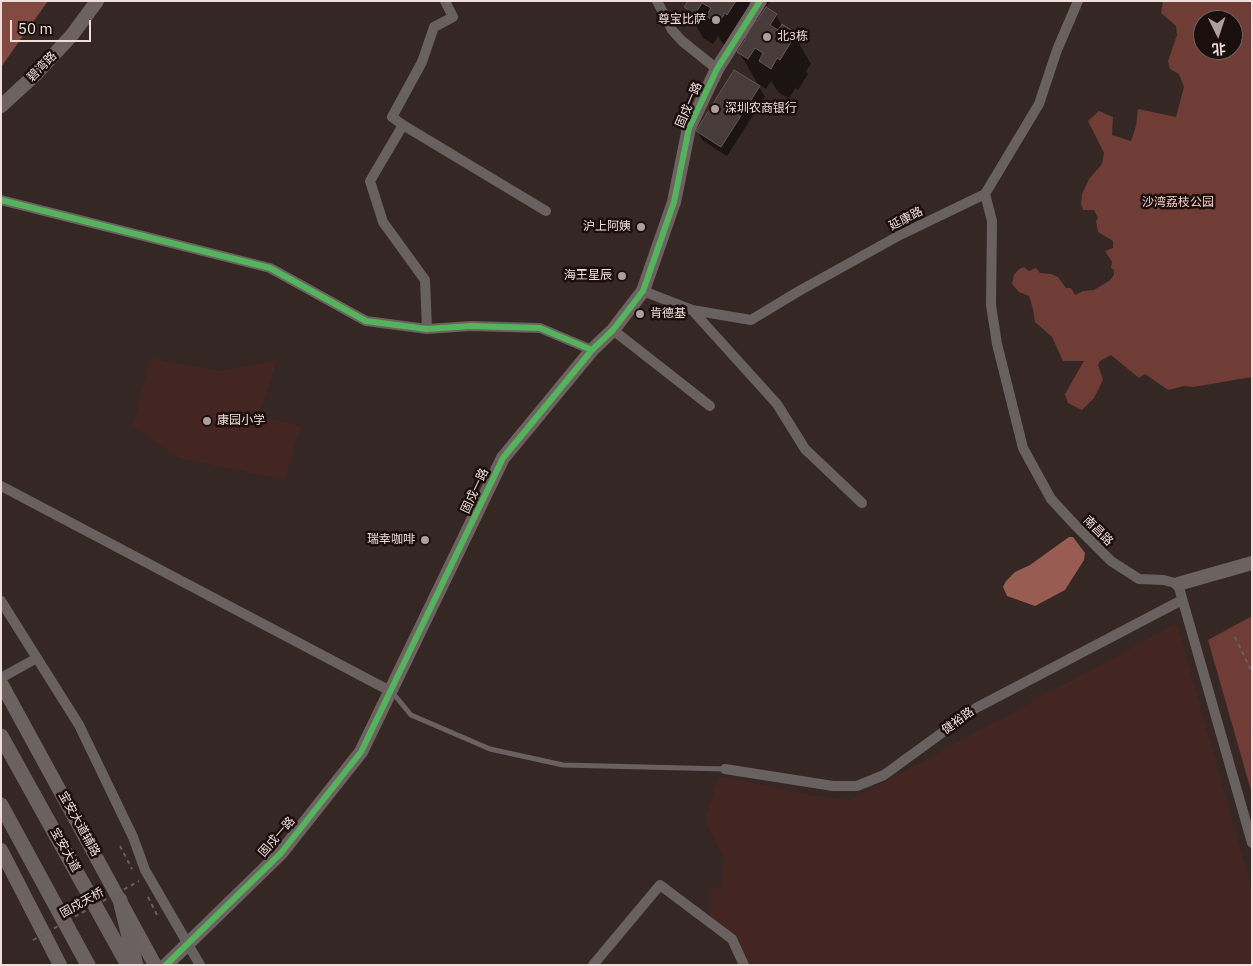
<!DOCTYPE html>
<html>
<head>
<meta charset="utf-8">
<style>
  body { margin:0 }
  #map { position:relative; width:1253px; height:966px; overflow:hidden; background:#352724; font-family:"IBM Plex Sans","Noto Sans SC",sans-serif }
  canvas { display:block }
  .frame { position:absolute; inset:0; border:2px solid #f0dedb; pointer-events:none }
  .north { position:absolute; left:1193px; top:10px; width:50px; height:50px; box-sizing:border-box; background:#1a0f0d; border:1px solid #70625f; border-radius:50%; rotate:176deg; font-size:14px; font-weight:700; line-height:20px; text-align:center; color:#f0dedb }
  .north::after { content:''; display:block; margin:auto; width:18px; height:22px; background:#af9e9b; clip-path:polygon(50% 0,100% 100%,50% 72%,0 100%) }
  .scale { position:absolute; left:10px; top:20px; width:81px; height:22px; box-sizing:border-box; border:2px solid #f0dedb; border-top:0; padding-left:6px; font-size:15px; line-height:18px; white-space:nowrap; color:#f0dedb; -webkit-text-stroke:4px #1a0f0d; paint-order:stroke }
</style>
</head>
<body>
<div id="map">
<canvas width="1253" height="966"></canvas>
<div class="frame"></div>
<div class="north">北</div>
<div class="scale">50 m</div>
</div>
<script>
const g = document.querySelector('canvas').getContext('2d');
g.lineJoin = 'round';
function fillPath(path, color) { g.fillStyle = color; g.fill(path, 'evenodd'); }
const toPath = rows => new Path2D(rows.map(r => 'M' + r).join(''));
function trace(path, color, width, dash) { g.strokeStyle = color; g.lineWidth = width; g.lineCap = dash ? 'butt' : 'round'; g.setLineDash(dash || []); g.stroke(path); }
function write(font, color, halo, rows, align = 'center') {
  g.font = font + ' "IBM Plex Sans","Noto Sans SC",sans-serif'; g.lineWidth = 5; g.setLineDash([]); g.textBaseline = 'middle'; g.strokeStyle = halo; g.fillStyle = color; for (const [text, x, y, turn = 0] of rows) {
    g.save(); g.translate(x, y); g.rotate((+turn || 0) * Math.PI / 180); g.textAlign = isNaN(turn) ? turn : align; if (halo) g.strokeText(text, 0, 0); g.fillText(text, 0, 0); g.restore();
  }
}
fillPath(toPath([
  [150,358,220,371,277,360,259,416,301,426,285,480,179,458,133,426],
  [1177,623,1252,889,1252,965,745,965,710,917,709,887,721,888,724,859,705,821,718,776,811,795,851,800]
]), '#432521');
fillPath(toPath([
  [1163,1,1252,1,1252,377,1193,387,1184,386,1168,390,1145,374,1139,378,1111,355,1100,361,1098,365,1103,380,1094,398,1082,410,1068,403,1065,394,1084,361,1063,361,1052,337,1035,322,1033,309,1029,296,1019,292,1012,284,1014,275,1019,269,1024,267,1029,271,1036,268,1040,273,1051,274,1058,277,1066,288,1071,288,1075,295,1083,291,1094,290,1109,281,1114,275,1114,270,1111,268,1112,262,1105,251,1113,248,1113,241,1098,232,1096,221,1098,218,1094,210,1083,210,1081,204,1082,194,1089,179,1102,164,1104,153,1088,121,1099,111,1113,117,1112,135,1131,141,1136,126,1138,109,1176,117,1184,87,1179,74,1170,69,1168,61,1177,35,1176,26,1161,13],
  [1203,20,1233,20,1233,50,1203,50],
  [1252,616,1252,794,1208,640]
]), '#6f3d36');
fillPath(toPath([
  [1,1,48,1,1,67]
]), '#824a41');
fillPath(toPath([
  [1069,537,1073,537,1085,553,1084,560,1065,590,1035,606,1007,596,1003,587,1006,581,1015,572,1030,565]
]), '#985c52');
fillPath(toPath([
  [690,1,748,1,759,21,766,9,756,1,770,1,765,8,776,15,782,26,793,33,811,64,806,71,808,74,798,90,795,88,789,99,778,92,771,81,766,89,757,83,765,97,727,156,703,141,697,131,759,86,738,50,736,53,725,47,718,36,713,44,703,38,686,7]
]), '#0007');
const building = toPath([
  [688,1,736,1,727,15,725,13,718,24,706,16,711,8,702,3,695,14,684,7,688,1],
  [766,7,777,14,770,25,778,30,782,24,794,32,789,40,791,42,780,60,777,58,771,69,759,61,763,53,755,48,748,59,737,52,746,38,743,36,754,19,757,21,766,7],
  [734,70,760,86,721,147,696,131,734,70]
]);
fillPath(building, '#483c3a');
trace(building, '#645756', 1);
trace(toPath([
  [1235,637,1252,672],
  [120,846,132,869],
  [148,897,158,917]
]), '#686060', 2, [4, 4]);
trace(toPath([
  [392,692,411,715,490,749,563,765,725,769]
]), '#686160', 5);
trace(toPath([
  [657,1,672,30,682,41,717,69],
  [403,125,392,117,422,62,434,27,453,17,445,1],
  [985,194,992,221,991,305,997,344,1023,448,1051,499,1076,526,1111,561,1139,579,1164,580,1178,584,1252,843],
  [1,200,270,268,366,321,427,329,471,326,540,328,592,350],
  [643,291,692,310,751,320,799,291,900,235,985,194,1039,104,1057,50,1078,1],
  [692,310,777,404,805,449,862,503],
  [427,329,425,280,383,222,370,181,403,125,546,211],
  [613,330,710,406],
  [1,486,392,692],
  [1,601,79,725,133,837,145,870,200,965],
  [1,678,37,658],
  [725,769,833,786,857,786,884,775,976,708,1182,600],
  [593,965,660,885,732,939,744,965]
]), '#686160', 10);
trace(toPath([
  [1,106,36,74,72,35,97,1],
  [1178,584,1252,563],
  [1,683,155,965],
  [1,850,60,965],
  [166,965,281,853,361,752,503,458,592,350,613,330,643,291,674,202,689,128,717,69,760,1]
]), '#6c6361', 14);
trace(toPath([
  [1,736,128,965],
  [1,805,88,965],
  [120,900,136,965]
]), '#6b6160', 15);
trace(toPath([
  [33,940,139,881]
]), '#686060', 2, [4, 4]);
trace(toPath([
  [1,200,270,268,366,321,427,329,471,326,540,328,592,350],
  [166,965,281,853,361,752,503,458,592,350,613,330,643,291,674,202,689,128,717,69,760,1]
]), '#56b35d', 6);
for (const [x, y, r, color] of [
  [716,20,5,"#af9e9b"],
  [767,37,5,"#af9e9b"],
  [715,109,5,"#af9e9b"],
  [641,227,5,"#af9e9b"],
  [622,276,5,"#af9e9b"],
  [640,314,5,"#af9e9b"],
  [207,421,5,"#af9e9b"],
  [425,540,5,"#af9e9b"]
]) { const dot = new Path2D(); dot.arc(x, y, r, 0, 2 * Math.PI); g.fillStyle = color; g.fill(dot); trace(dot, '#1a0f0d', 2); }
write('12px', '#f0dedb', '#1a0f0d', [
  ["尊宝比萨",706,20],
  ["北3栋",777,37,"left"],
  ["深圳农商银行",725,109,"left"],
  ["沪上阿姨",631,227],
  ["海王星辰",612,276],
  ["肯德基",650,314,"left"],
  ["康园小学",217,421,"left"],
  ["瑞幸咖啡",415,540]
], 'right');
write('12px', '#f0dedb', '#1a0f0d', [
  ["碧湾路",42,67,-46],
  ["固戍一路",689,105,-67],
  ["延康路",906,219,-27],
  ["固戍一路",475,491,-65],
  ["南昌路",1098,531,45],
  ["健裕路",958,721,-36],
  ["宝安大道辅路",79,824,61],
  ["固戍一路",277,837,-49],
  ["宝安大道",65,850,61],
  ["固戍天桥",82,903,-29]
]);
write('12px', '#f8d0c9', '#1a0f0d', [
  ["沙湾荔枝公园",1178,203]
]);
</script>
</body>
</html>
